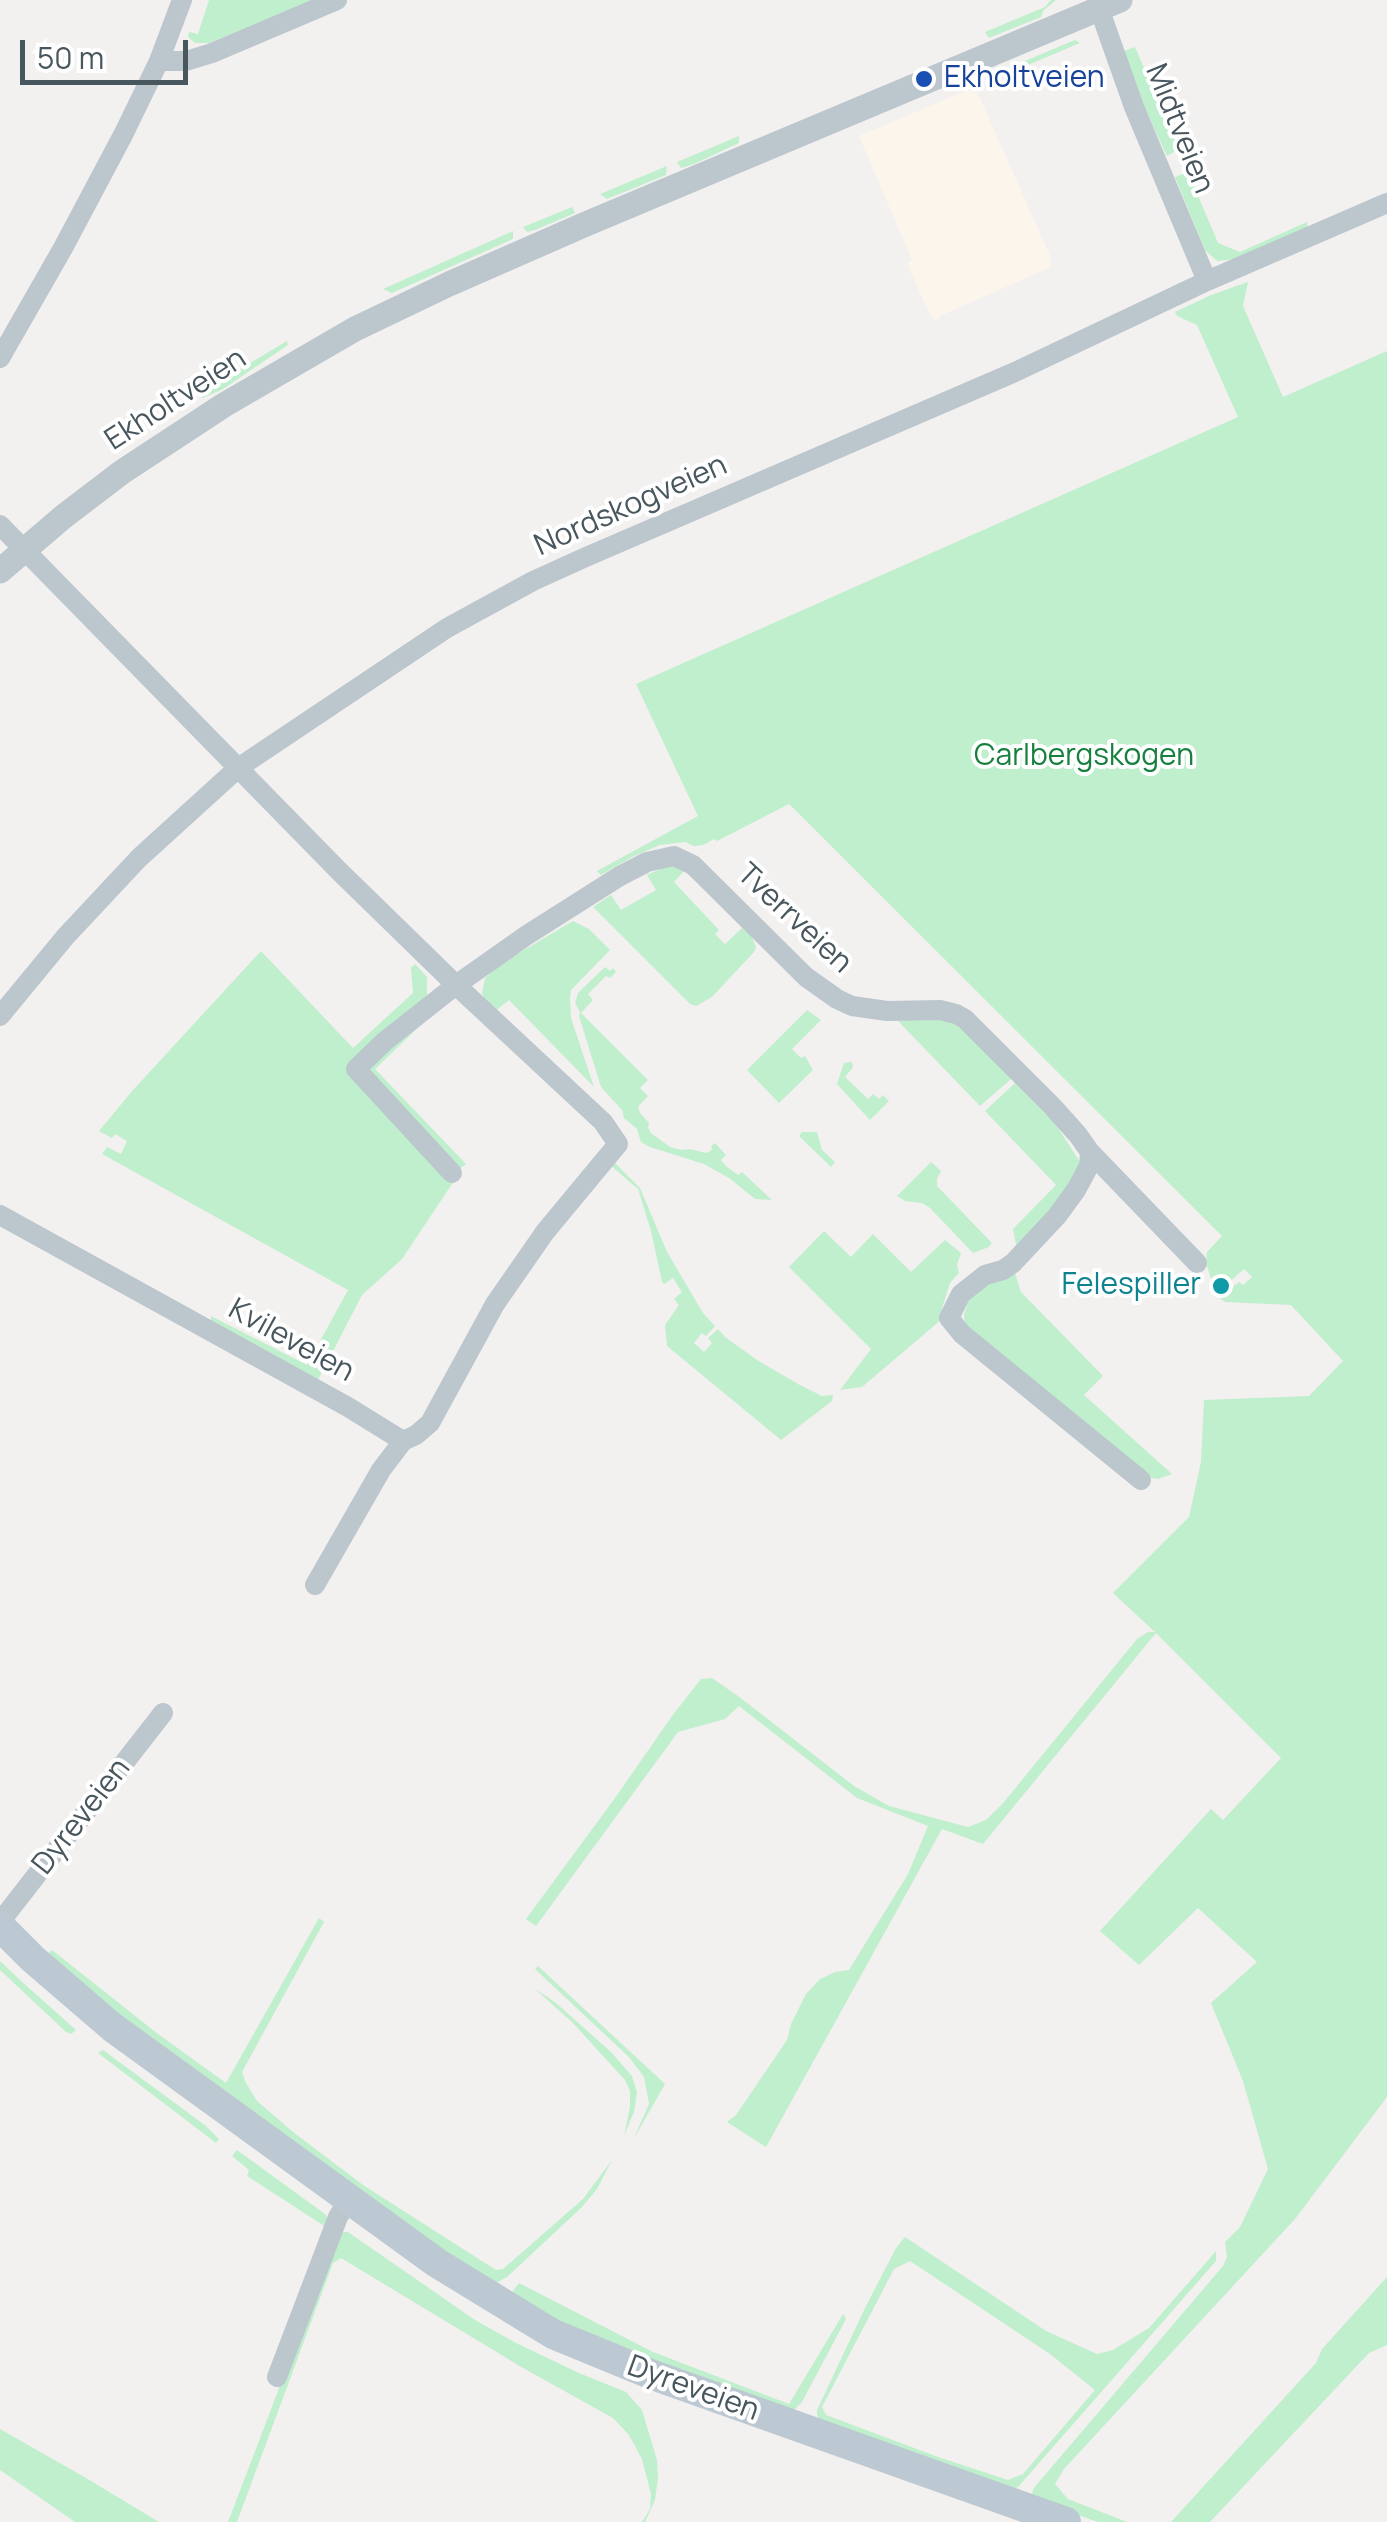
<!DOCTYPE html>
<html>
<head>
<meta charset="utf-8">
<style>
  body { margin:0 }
  #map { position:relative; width:1387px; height:2522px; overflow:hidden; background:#f3f0f0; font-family:Manrope,sans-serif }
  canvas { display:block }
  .scale { position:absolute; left:20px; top:40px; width:168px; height:45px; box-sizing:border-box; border:5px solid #48565e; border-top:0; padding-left:12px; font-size:30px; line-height:35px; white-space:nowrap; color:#48565e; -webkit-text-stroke:8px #fff; paint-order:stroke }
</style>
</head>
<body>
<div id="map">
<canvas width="1387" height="2522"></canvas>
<div class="scale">50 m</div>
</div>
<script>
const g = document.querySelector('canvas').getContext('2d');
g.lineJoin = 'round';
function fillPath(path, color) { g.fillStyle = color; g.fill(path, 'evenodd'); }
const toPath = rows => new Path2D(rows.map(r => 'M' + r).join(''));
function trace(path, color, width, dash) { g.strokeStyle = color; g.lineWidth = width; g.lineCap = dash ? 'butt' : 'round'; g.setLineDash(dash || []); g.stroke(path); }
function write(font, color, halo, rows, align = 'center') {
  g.font = font + ' Manrope,sans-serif'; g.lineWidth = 8; g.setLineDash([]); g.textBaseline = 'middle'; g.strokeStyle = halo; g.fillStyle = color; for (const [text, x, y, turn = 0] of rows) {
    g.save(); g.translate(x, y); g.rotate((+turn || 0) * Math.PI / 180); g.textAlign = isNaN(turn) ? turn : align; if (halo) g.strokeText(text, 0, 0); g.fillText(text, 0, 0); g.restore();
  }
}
fillPath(toPath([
  [975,87,1050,256,1051,267,940,316,940,318,936,321,930,315,907,263,912,260,859,136]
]), '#fcf5eb');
fillPath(toPath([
  [209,0,314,0,209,43,195,43,188,37,189,32,198,34],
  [1051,0,1056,0,1043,11,1041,17,989,38,985,32,1045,7],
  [1075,40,1080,43,990,81,989,78,994,74],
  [1135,47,1179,149,1167,156,1144,107,1124,51],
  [739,136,739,143,694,164,681,168,677,162],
  [667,166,666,175,607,199,600,194],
  [1188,172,1218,243,1240,252,1307,222,1308,229,1240,259,1217,261,1205,250,1175,177],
  [572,207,575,213,535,230,527,232,523,227],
  [513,231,513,239,392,293,383,289],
  [1248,282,1243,306,1283,397,1387,351,1387,2097,1295,2219,1064,2469,1055,2484,1068,2499,1127,2522,1098,2522,1031,2499,1033,2489,1223,2266,1227,2257,1225,2242,1240,2227,1268,2169,1243,2081,1211,2003,1257,1962,1198,1908,1139,1965,1100,1931,1211,1809,1223,1820,1281,1758,1156,1633,983,1844,942,1829,766,2147,727,2122,736,2115,787,2040,791,2024,806,1994,820,1979,835,1972,849,1970,908,1874,928,1826,857,1798,739,1706,725,1719,678,1732,536,1926,526,1919,615,1798,672,1716,701,1679,712,1678,738,1696,854,1786,889,1806,968,1827,986,1820,1004,1802,1137,1639,1148,1632,1155,1632,1113,1593,1189,1517,1201,1462,1204,1400,1309,1396,1343,1361,1291,1305,1225,1302,1220,1298,1239,1282,1243,1285,1252,1277,1244,1269,1217,1293,1213,1286,1206,1262,1207,1252,1222,1236,789,804,717,841,714,839,703,845,694,846,685,842,660,845,632,857,601,875,597,871,698,816,636,684,1238,417,1197,325,1177,316,1175,312,1211,295],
  [287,341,288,345,223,389,203,398,200,393],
  [670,865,685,870,674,882,719,930,715,934,725,944,742,928,751,935,756,947,754,952,712,997,696,1006,690,1004,593,907,611,895,621,910,656,890,647,875],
  [573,921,589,929,610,950,571,990,570,999,571,1018,594,1087,509,1000,495,1011,486,1003,482,993,485,978,502,963],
  [261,951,353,1048,413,993,411,968,415,964,427,977,427,995,353,1069,454,1181,402,1259,362,1295,318,1380,211,1323,211,1316,307,1365,348,1290,102,1154,107,1147,121,1154,127,1141,115,1134,112,1138,99,1131,133,1090],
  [605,967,610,971,613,968,616,972,610,978,606,976,588,994,593,1000,581,1013,648,1080,640,1088,648,1096,638,1107,640,1113,649,1123,648,1127,651,1133,670,1147,682,1150,690,1149,706,1153,712,1150,711,1146,715,1143,726,1155,721,1160,727,1167,738,1175,742,1172,772,1200,755,1199,729,1178,704,1164,650,1147,641,1142,637,1129,624,1118,622,1110,601,1087,579,1016,580,1012,575,1003,578,993],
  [807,1010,821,1020,792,1049,801,1058,805,1056,813,1070,779,1103,747,1070],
  [427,1013,431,1015,375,1069,466,1164,458,1170,365,1071],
  [924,1015,950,1022,964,1030,1011,1079,980,1106,898,1021],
  [852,1062,853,1067,845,1077,868,1099,873,1094,879,1099,883,1095,889,1101,870,1120,837,1084,844,1063],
  [1015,1083,1055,1123,1080,1162,1070,1186,1017,1250,1013,1229,1056,1185,985,1111],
  [802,1132,817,1132,822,1150,835,1162,831,1167,799,1136],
  [613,1161,640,1188,667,1252,703,1313,715,1326,706,1336,702,1333,694,1343,704,1352,712,1343,708,1338,718,1329,725,1337,757,1360,798,1384,822,1396,833,1395,832,1401,781,1440,667,1346,665,1325,679,1305,674,1299,682,1292,673,1278,664,1284,662,1282,651,1231,638,1189,609,1164],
  [931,1162,941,1171,937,1179,937,1186,992,1243,989,1247,973,1253,930,1208,922,1203,905,1201,897,1196],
  [824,1231,851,1257,873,1234,911,1272,945,1240,961,1253,957,1265,959,1273,950,1283,942,1308,942,1319,862,1387,840,1390,871,1349,789,1267],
  [1014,1270,1021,1292,1103,1376,1084,1395,1172,1474,1158,1479,1151,1478,1011,1367,965,1326,964,1315,970,1295],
  [319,1918,324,1922,242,2072,246,2083,257,2101,293,2132,363,2185,496,2270,503,2269,583,2199,612,2160,597,2189,582,2207,507,2277,498,2282,491,2284,144,2036,47,1955,52,1950,158,2034,226,2083],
  [0,1961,20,1980,76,2030,71,2034,66,2032,0,1970],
  [538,1966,665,2084,633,2140,649,2104,644,2077,629,2057,535,1969],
  [534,1988,556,2003,611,2052,632,2076,637,2092,634,2112,624,2136,630,2107,630,2091,625,2080,572,2022],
  [103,2050,206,2126,219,2139,216,2143,98,2053],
  [237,2150,325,2214,328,2219,326,2227,247,2176,249,2170,232,2156],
  [343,2232,348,2232,475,2320,516,2343,579,2373,626,2392,642,2410,657,2460,658,2478,655,2500,645,2522,642,2522,650,2509,651,2494,642,2459,629,2435,613,2418,523,2368,341,2258,333,2263,237,2522,228,2522,335,2242],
  [905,2237,1046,2331,1097,2354,1113,2350,1149,2328,1216,2251,1216,2261,1018,2487,1011,2490,820,2420,817,2415,817,2410,866,2306,896,2248],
  [910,2261,1050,2354,1095,2390,1023,2474,1008,2480,938,2457,826,2415,822,2407,894,2269],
  [1387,2277,1387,2345,1369,2353,1210,2522,1171,2522,1316,2363,1322,2349],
  [519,2283,653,2352,789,2404,843,2314,846,2319,802,2402,795,2409,786,2413,554,2322,514,2298,513,2291],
  [0,2429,86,2478,159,2522,75,2522,0,2470]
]), '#bfefcc');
trace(toPath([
  [1099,8,1134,107,1207,281],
  [159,61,186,61,212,53,337,0],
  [0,358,63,248,123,135,159,61,182,0],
  [0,525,340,872,456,985,603,1122,618,1144,545,1232,495,1304,430,1423,416,1435,403,1441],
  [0,1016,66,936,139,858,238,768,447,628,533,581,586,557,1015,372,1207,281,1387,203],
  [1090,1152,1197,1263],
  [452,1173,356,1069,385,1041,456,985,527,935,620,876,647,862,674,856,693,865,806,977,837,999,852,1006,887,1011,940,1010,956,1014,965,1019,1053,1107,1078,1135,1090,1152,1089,1166,1076,1190,1057,1216,1013,1263,1003,1270,985,1275,961,1294,949,1318,962,1334,1141,1480],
  [0,1215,348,1407,403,1441,381,1470,315,1585],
  [0,1922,163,1713],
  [277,2377,338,2217,349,2199]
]), '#bcc6cd', 20);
trace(toPath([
  [0,571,63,517,122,472,224,405,355,329,449,284,586,224,1120,0]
]), '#bcc6cd', 25);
trace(toPath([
  [0,1926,33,1959,112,2027,437,2263,553,2334,653,2375,1066,2522]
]), '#bcc9d2', 30);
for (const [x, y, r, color] of [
  [924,79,10,"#1a4fb4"],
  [1221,1286,10,"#0f9aa8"]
]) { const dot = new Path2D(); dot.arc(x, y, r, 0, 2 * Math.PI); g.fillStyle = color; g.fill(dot); trace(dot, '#fff', 4); }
write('30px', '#164399', '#fff', [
  ["Ekholtveien",944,79]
], 'left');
write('30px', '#48565e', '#fff', [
  ["Midtveien",1179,129,68],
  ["Ekholtveien",176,400,-33],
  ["Nordskogveien",631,506,-24],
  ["Tverrveien",794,919,43],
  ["Kvileveien",291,1341,29],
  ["Dyreveien",82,1817,-52],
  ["Dyreveien",693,2389,20]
]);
write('30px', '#17803f', '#fff', [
  ["Carlbergskogen",1084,757]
]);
write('30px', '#0d838f', '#fff', [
  ["Felespiller",1201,1286]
], 'right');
</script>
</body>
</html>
